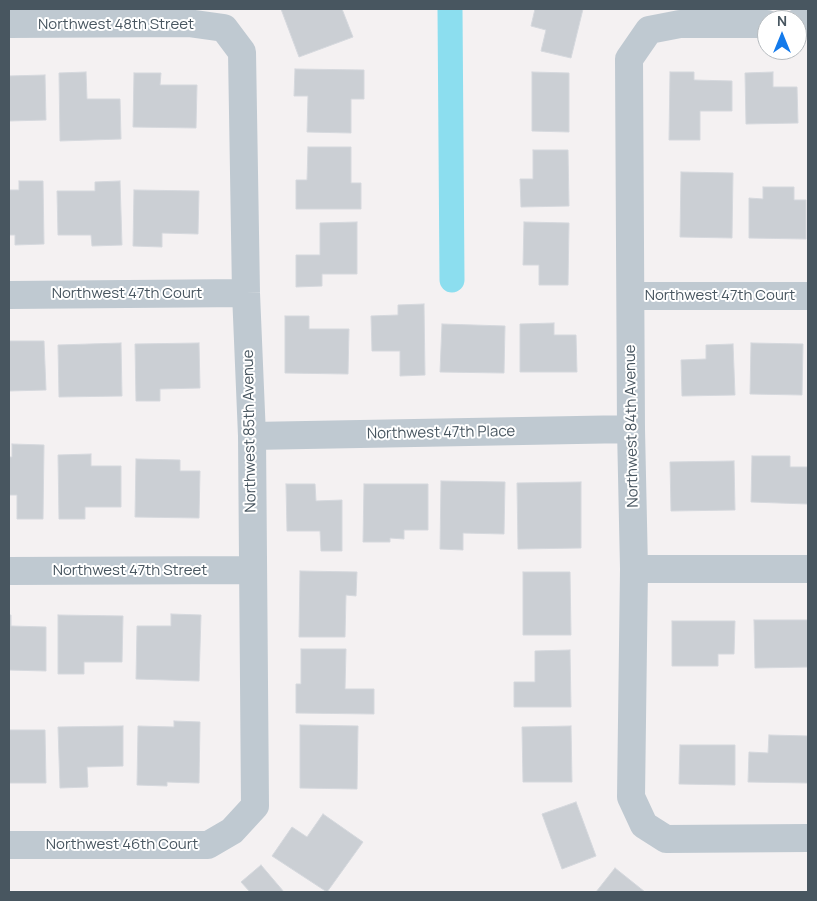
<!DOCTYPE html>
<html>
<head>
<meta charset="utf-8">
<style>
  body { margin:0 }
  #map { position:relative; width:817px; height:901px; overflow:hidden; background:#f4f1f2; font-family:Manrope,sans-serif }
  canvas { display:block }
  .frame { position:absolute; inset:0; border:10px solid #485660; pointer-events:none }
  .north { position:absolute; left:757px; top:10px; width:50px; height:50px; box-sizing:border-box; background:#fff; border:1px solid #b6bbbf; border-radius:50%; rotate:0deg; font-size:14px; font-weight:700; line-height:20px; text-align:center; color:#485660 }
  .north::after { content:''; display:block; margin:auto; width:18px; height:22px; background:#147aeb; clip-path:polygon(50% 0,100% 100%,50% 72%,0 100%) }
</style>
</head>
<body>
<div id="map">
<canvas width="817" height="901"></canvas>
<div class="frame"></div>
<div class="north">N</div>
</div>
<script>
const g = document.querySelector('canvas').getContext('2d');
g.lineJoin = 'round';
const toPath = rows => new Path2D(rows.map(r => 'M' + r).join(''));
function trace(path, color, width, dash) { g.strokeStyle = color; g.lineWidth = width; g.lineCap = dash ? 'butt' : 'round'; g.setLineDash(dash || []); g.stroke(path); }
function fillPath(path, color) { g.fillStyle = color; g.fill(path, 'evenodd'); }
function write(font, color, halo, rows, align = 'center') {
  g.font = font + ' Manrope,sans-serif'; g.lineWidth = 4; g.setLineDash([]); g.textBaseline = 'middle'; g.strokeStyle = halo; g.fillStyle = color; for (const [text, x, y, turn = 0] of rows) {
    g.save(); g.translate(x, y); g.rotate((+turn || 0) * Math.PI / 180); g.textAlign = isNaN(turn) ? turn : align; if (halo) g.strokeText(text, 0, 0); g.fillText(text, 0, 0); g.restore();
  }
}
trace(toPath([
  [450,9,452,280]
]), '#8cdeef', 25);
const building = toPath([
  [281,9,342,9,353,37,299,57,281,9],
  [535,9,583,9,571,58,541,51,546,30,531,26,535,9],
  [295,69,364,70,364,99,351,99,351,133,307,132,308,96,294,96,295,69],
  [86,72,87,99,120,99,121,139,60,141,59,73,86,72],
  [532,72,569,73,569,132,532,131,532,72],
  [670,72,694,72,694,80,732,81,732,111,700,111,700,140,669,140,670,72],
  [773,72,773,87,797,87,798,123,746,124,745,73,773,72],
  [134,73,161,73,160,85,197,85,196,128,133,127,134,73],
  [45,75,46,120,9,121,9,76,45,75],
  [308,147,351,147,351,183,361,183,361,209,296,209,296,180,307,180,308,147],
  [533,150,568,150,569,206,521,207,520,179,533,179,533,150],
  [681,172,733,173,732,238,680,237,681,172],
  [19,181,43,181,44,244,15,245,15,235,9,235,9,190,19,190,19,181],
  [120,181,122,245,92,246,91,235,58,235,57,191,95,191,95,182,120,181],
  [763,187,794,187,794,200,806,200,806,239,749,238,749,198,763,199,763,187],
  [134,190,199,191,198,234,162,233,162,247,133,246,134,190],
  [357,222,357,274,322,274,322,286,296,287,296,255,320,255,320,223,357,222],
  [524,222,569,223,568,285,539,285,539,265,523,265,524,222],
  [424,304,425,375,400,376,400,351,372,351,371,316,398,315,398,305,424,304],
  [285,316,309,316,309,329,349,329,348,374,285,373,285,316],
  [554,323,554,335,576,335,577,372,520,372,520,324,554,323],
  [442,324,505,326,504,373,440,372,442,324],
  [9,341,44,341,46,390,9,391,9,341],
  [121,343,122,396,59,397,58,345,121,343],
  [199,343,200,388,160,389,160,401,136,401,135,344,199,343],
  [751,343,803,344,802,395,750,394,751,343],
  [733,344,735,395,682,396,681,360,706,359,706,345,733,344],
  [12,444,44,445,43,519,17,519,17,495,9,495,9,457,12,457,12,444],
  [91,454,91,466,121,466,121,507,85,507,85,519,59,519,58,455,91,454],
  [752,456,790,456,790,467,808,467,808,504,751,502,752,456],
  [136,459,180,460,180,471,200,471,199,518,135,517,136,459],
  [734,461,735,510,671,511,670,462,734,461],
  [441,481,505,482,504,534,463,533,463,550,440,549,441,481],
  [581,482,581,548,518,549,517,483,581,482],
  [286,484,315,484,316,501,342,500,342,551,321,551,320,531,287,531,286,484],
  [364,484,428,484,428,530,404,530,404,539,390,538,390,542,363,542,364,484],
  [300,571,357,572,356,596,346,595,345,637,299,637,300,571],
  [523,572,570,572,571,635,523,635,523,572],
  [171,614,201,615,199,681,136,679,137,626,171,626,171,614],
  [9,615,11,615,11,626,46,627,46,671,9,670,9,615],
  [58,615,123,616,122,662,84,662,84,674,58,674,58,615],
  [754,620,808,620,808,667,755,668,754,620],
  [672,621,735,621,734,654,718,654,718,666,672,666,672,621],
  [301,649,346,649,345,689,374,689,374,714,296,713,296,684,301,684,301,649],
  [570,650,571,707,514,707,514,682,535,682,535,651,570,650],
  [174,721,200,722,199,783,167,782,167,786,137,785,138,726,174,727,174,721],
  [300,725,358,726,357,789,300,788,300,725],
  [123,726,123,766,87,767,88,787,60,788,58,727,123,726],
  [571,726,572,782,523,782,522,727,571,726],
  [9,730,45,730,46,783,9,783,9,730],
  [769,735,808,736,808,783,748,782,749,752,768,753,769,735],
  [680,745,735,745,735,785,679,784,680,745],
  [576,802,596,856,562,869,542,814,576,802],
  [323,814,363,842,327,892,272,856,292,827,307,837,323,814],
  [261,865,284,892,250,892,241,882,261,865],
  [615,868,645,892,596,892,615,868]
]);
fillPath(building, '#cbcfd4');
trace(building, '#d5d8dd', 1);
trace(toPath([
  [797,23,808,23],
  [9,24,188,23,224,28,242,52,246,293,252,436,255,806,232,831,208,845,9,845],
  [767,24,680,24,649,30,629,59,631,429,634,569,631,797,644,825,666,839,808,838],
  [9,295,246,293],
  [631,296,808,296],
  [252,436,631,429],
  [634,569,808,569],
  [9,571,252,570]
]), '#bfc9d1', 28);
write('15px', '#485660', '#fff', [
  ["Northwest 48th Street",116,25],
  ["Northwest 47th Court",127,294],
  ["Northwest 47th Court",720,296],
  ["Northwest 84th Avenue",632,426,-91],
  ["Northwest 85th Avenue",250,431,-91],
  ["Northwest 47th Place",441,433,-1],
  ["Northwest 47th Street",130,571],
  ["Northwest 46th Court",122,845]
]);
</script>
</body>
</html>
